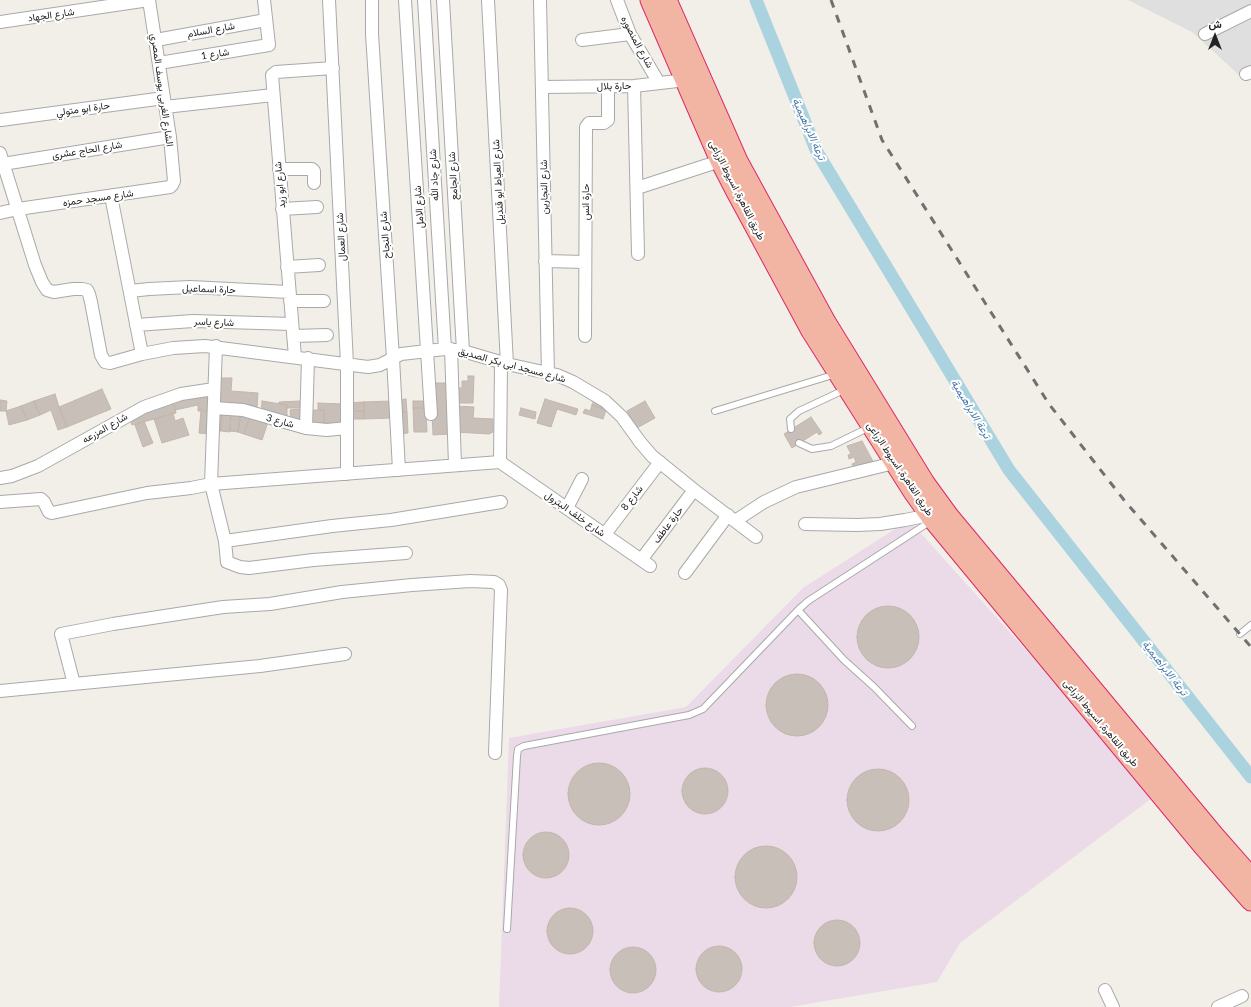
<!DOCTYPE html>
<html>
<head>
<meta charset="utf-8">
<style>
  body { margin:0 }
  #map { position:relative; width:1251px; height:1007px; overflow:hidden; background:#f2efe9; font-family:Lato,Vazirmatn,sans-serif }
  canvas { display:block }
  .north { position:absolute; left:1195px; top:16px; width:40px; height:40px; -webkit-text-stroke:3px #fff; paint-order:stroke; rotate:0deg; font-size:11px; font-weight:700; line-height:16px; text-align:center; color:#222 }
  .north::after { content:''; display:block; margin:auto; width:14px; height:18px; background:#222; clip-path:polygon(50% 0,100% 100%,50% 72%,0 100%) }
</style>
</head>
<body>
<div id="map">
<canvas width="1251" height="1007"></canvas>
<div class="north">ش</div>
</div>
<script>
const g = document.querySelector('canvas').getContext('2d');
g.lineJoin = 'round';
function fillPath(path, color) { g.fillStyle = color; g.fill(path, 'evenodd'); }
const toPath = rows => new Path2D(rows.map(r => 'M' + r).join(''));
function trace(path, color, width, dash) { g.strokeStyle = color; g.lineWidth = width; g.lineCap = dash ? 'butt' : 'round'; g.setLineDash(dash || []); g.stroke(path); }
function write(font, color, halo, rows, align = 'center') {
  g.font = font + ' Lato,Vazirmatn,sans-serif'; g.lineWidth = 4; g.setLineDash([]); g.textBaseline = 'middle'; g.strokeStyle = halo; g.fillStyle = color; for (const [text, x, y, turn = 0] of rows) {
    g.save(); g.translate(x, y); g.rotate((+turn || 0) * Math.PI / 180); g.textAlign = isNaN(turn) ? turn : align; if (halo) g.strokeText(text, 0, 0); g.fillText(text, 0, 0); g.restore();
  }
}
fillPath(toPath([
  [1128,0,1251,0,1251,70,1239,75,1192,32]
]), '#e0dfdf');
fillPath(toPath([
  [909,520,1156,795,960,943,937,982,790,1007,499,1007,509,738,686,707,803,588]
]), '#ebdbe8');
trace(toPath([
  [756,0,817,152,1009,470,1251,777]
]), '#aad3df', 13);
const building = toPath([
  [468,376,474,376,473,403,455,403,456,388,462,388,462,381,468,381,468,376],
  [214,378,232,378,231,391,258,393,257,407,253,408,214,406,214,378],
  [431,383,448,383,451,434,433,435,431,383],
  [102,389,111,409,67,427,59,407,102,389],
  [210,392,211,411,198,411,198,405,175,410,173,399,210,392],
  [55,394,59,407,67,427,58,430,51,410,40,415,34,401,55,394],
  [595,398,607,404,606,410,592,405,595,398],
  [173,399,176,413,132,425,128,411,173,399],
  [406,399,407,412,397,412,397,400,406,399],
  [545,399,578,409,576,415,557,409,551,427,537,423,545,399],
  [0,400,7,401,6,411,0,411,0,400],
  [34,401,40,415,27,420,21,406,34,401],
  [262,401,287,405,287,425,261,417,262,401],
  [301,401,301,408,287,408,287,405,279,404,279,402,301,401],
  [391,401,392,418,364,419,364,402,391,401],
  [413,401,425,401,426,408,413,408,413,401],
  [645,401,655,418,637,428,627,411,645,401],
  [364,402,364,411,349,411,348,403,364,402],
  [318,403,343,404,341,426,324,425,324,410,318,410,318,403],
  [592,405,606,410,603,419,583,413,585,409,590,411,592,405],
  [21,406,27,420,9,425,6,411,21,406],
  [455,406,474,407,473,418,493,419,493,432,489,434,455,432,455,406],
  [413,408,426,408,427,432,414,432,413,408],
  [521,408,536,412,535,419,519,415,521,408],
  [215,409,222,410,221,431,215,431,215,409],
  [301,409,301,422,291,423,290,410,301,409],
  [201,410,211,411,210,434,199,433,201,410],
  [222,410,231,411,230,432,221,431,222,410],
  [308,410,324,410,324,424,307,424,308,410],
  [231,411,241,413,238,432,230,431,231,411],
  [349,411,364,411,364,419,349,419,349,411],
  [397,412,407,412,408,433,398,434,397,412],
  [173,413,175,421,183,418,189,435,162,443,154,419,173,413],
  [241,413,250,416,244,434,238,432,241,413],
  [250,416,268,422,262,440,244,434,250,416],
  [811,417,822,433,819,435,817,432,792,448,784,434,811,417],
  [144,421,153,443,143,447,135,425,144,421],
  [862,441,876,467,855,471,852,464,856,462,854,457,849,459,848,455,851,454,847,446,862,441],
  '857 637a31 31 0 1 1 62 0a31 31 0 1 1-62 0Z',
  '766 705a31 31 0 1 1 62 0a31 31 0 1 1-62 0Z',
  '568 794a31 31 0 1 1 62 0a31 31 0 1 1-62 0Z',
  '682 791a23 23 0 1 1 46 0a23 23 0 1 1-46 0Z',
  '847 800a31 31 0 1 1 62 0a31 31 0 1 1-62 0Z',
  '523 855a23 23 0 1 1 46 0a23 23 0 1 1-46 0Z',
  '735 877a31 31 0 1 1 62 0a31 31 0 1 1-62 0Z',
  '547 931a23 23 0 1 1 46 0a23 23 0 1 1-46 0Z',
  '814 943a23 23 0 1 1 46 0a23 23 0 1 1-46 0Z',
  '696 969a23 23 0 1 1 46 0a23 23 0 1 1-46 0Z',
  '610 970a23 23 0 1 1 46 0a23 23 0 1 1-46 0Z'
]);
fillPath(building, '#c7bfb8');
trace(building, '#c4b6ab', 1);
const service = toPath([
  [715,411,836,374],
  [791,429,790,419,799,411,846,389],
  [799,443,812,449,831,446,870,427],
  [798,610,844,660,874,687,912,726],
  [1240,634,1251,625],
  [507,929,517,756,518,749,524,746,689,715,703,709,798,610,808,601,931,521]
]);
const minor = toPath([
  [329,0,347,364,347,474],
  [372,0,372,34,393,358,399,470],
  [405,0,431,414],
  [424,0,445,349],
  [443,0,463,351],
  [488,0,507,364],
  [540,0,548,374],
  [617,0,630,34,659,83],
  [0,22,149,0],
  [1205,34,1251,11],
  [156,40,266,20],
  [582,40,630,34],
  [159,63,269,45,264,0],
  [1246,74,1251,72],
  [634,86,638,254],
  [542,87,634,86,686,80],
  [165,107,273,95],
  [1,120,164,98],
  [0,153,35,265,42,282,47,290,54,292,73,289,82,289,87,290,89,294,91,302,101,355,105,362,110,363,142,354,173,348,205,346,368,367,380,365,401,354,445,349,463,351,507,364,557,375,573,382,605,401,622,417,640,442,652,456,694,490,756,537],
  [3,164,170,137],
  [279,169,312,169,314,171,314,183],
  [637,188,720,161],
  [111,196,142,354],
  [282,209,317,207],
  [0,213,18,209,170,187,172,185,174,181,170,137,149,0],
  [545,261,585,262],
  [287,267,319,265],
  [130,291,149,289,190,287,289,292],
  [290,301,324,301],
  [136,325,193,321,292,324],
  [293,336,327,335],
  [585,336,586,127,589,123,604,123,608,120,608,87],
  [216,346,211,484,225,541,227,562,240,567,249,568,313,560,406,553],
  [451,349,455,465],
  [295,357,272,75,276,72,333,68],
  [214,408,243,410,306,428,327,430,347,428],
  [306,428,308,358],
  [500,462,650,566],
  [500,462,501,363],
  [0,478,12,476,38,466,144,407,181,394,214,389],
  [0,502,41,499,44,502,49,512,52,513,147,493,191,488,211,484,500,462],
  [567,508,582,479],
  [735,521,764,502,796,487,894,463],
  [805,524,857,525,880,524,905,520,930,515],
  [605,534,660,462],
  [225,541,332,526,391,520,501,502],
  [641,560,694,490],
  [685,573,728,515],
  [74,684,61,634,113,624,223,607,270,604,342,592,412,585,470,581,494,582,499,585,501,590,495,753],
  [0,691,260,666,345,654],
  [1105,990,1113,1007],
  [1218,1007,1242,996]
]);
const trunk = toPath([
  [650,0,720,161,736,192,811,331,913,492,933,520,1202,845,1251,901],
  [667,0,738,161,826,322,925,483,949,516,1215,836,1251,877]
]);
trace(service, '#a9a9a9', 8);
trace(minor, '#a9a9a9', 14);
trace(trunk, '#dc2a67', 21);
trace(service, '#fff', 6);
trace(minor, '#fff', 12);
trace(trunk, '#f2b4a3', 19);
trace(toPath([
  [831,0,882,140,1049,404,1124,500,1251,647]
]), '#707070', 3, [8, 8]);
write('10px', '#222', '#fff', [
  ["شارع الجهاد",51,15,-8],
  ["شارع السلام",211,30,-10],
  ["شارع المنصوره",637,42,62],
  ["شارع 1",215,54,-9],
  ["حارة بلال",614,86,-1],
  ["الشارع الغربى يوسف المصري",162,90,82],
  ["حارة ابو متولي",83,109,-8],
  ["شارع الحاج عشرى",87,150,-9],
  ["شارع جاد الله",434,175,-93],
  ["شارع الجامع",453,176,-93],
  ["شارع العياط ابو قنديل",498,182,-93],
  ["شارع ابو زيد",280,185,-95],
  ["شارع النجارين",544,187,-91],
  ["طريق القاهرة, اسيوط الزراعى",737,190,63],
  ["شارع مسجد حمزه",98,198,-8],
  ["حارة انس",586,202,-90],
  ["شارع الامل",419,207,-94],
  ["شارع النجاح",385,235,-94],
  ["شارع العمال",341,237,-93],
  ["حارة اسماعيل",209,289,2],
  ["شارع ياسر",214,322,2],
  ["شارع مسجد ابى بكر الصديق",512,365,15],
  ["شارع 3",280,421,15],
  ["شارع المزرعه",105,428,-30],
  ["طريق القاهرة, اسيوط الزراعى",900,469,56],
  ["شارع 8",632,498,-52],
  ["شارع خلف البترول",575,514,35],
  ["حارة عاطف",668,525,-53],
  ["طريق القاهرة, اسيوط الزراعى",1101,723,50]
]);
write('italic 11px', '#4a7aab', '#fff', [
  ["ترعة الابراهيمية",809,129,66],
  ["ترعة الابراهيمية",971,409,59],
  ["ترعة الابراهيمية",1165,668,52]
]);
</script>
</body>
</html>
